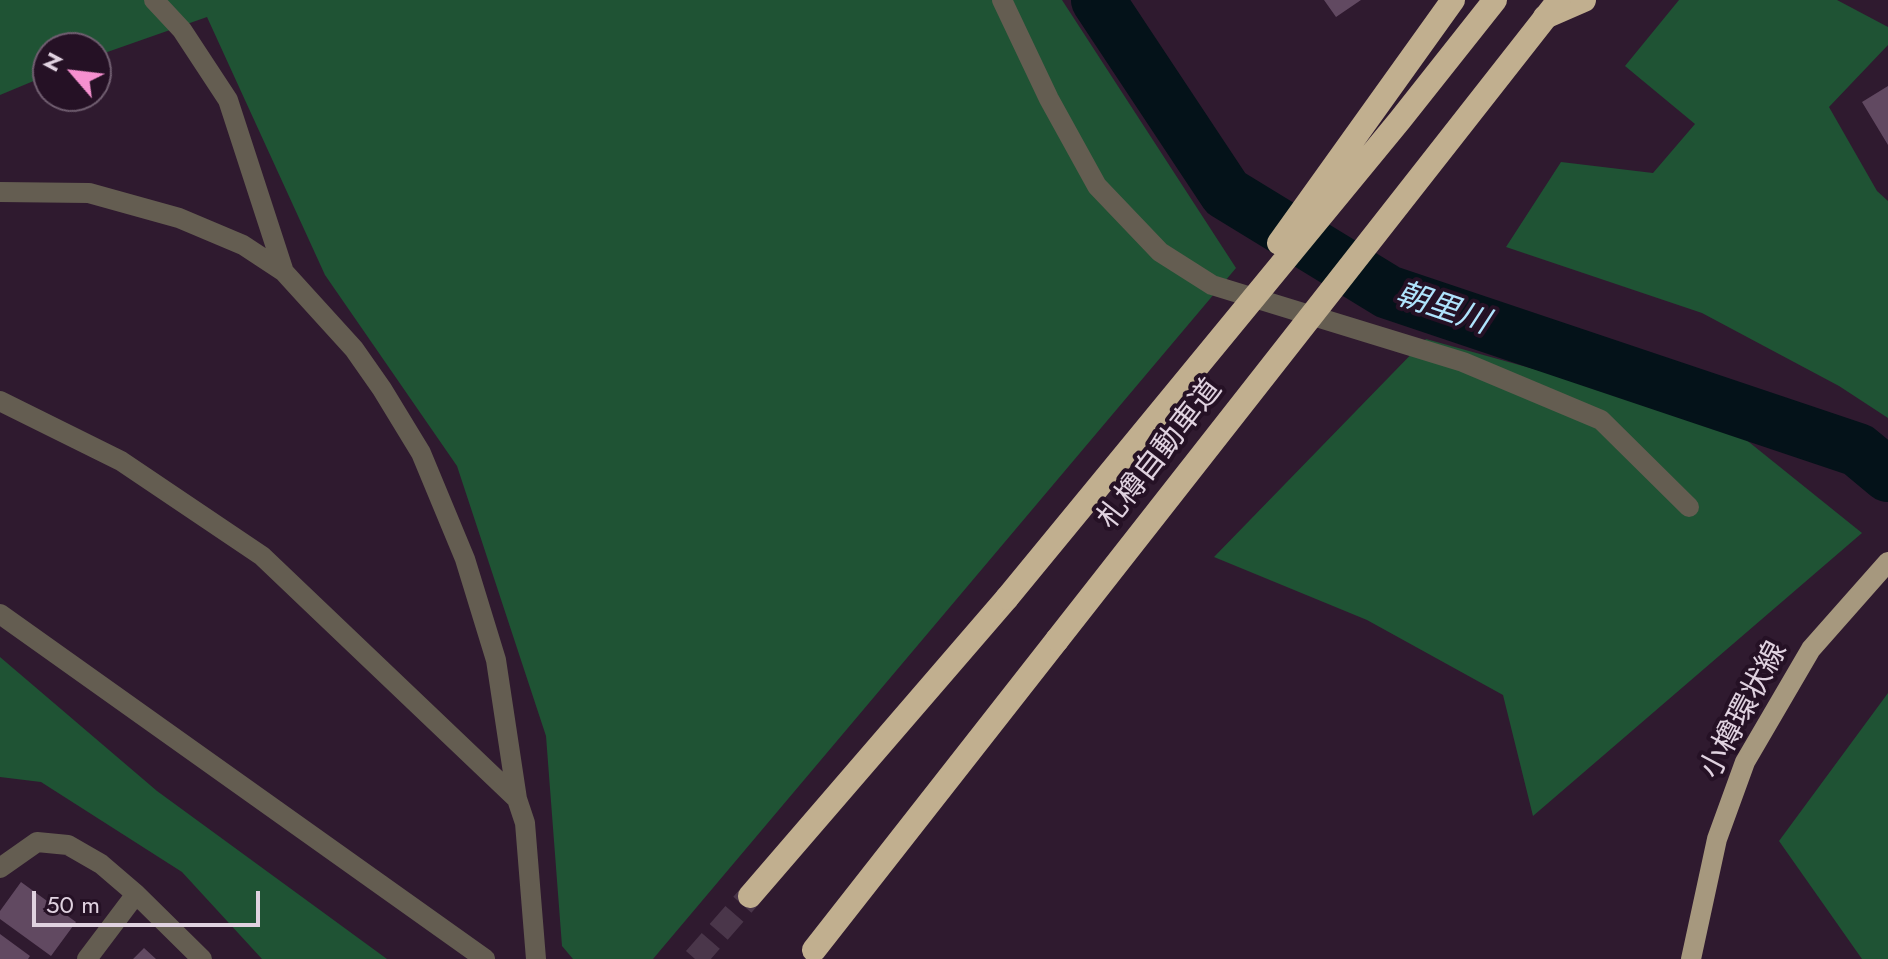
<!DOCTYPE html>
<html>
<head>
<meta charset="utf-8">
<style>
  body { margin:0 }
  #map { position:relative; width:1888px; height:959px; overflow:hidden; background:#2f1a2f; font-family:Jost,sans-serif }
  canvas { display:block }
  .north { position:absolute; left:32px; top:32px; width:80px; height:80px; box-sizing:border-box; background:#251125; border:2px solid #705e70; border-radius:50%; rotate:298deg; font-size:22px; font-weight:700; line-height:32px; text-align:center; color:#e0d2e0 }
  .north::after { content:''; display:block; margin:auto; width:28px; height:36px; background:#f690d0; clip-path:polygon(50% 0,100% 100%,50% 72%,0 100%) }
  .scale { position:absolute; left:32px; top:891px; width:228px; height:36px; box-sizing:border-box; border:4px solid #e0d2e0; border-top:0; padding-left:10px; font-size:24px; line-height:28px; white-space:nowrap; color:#e0d2e0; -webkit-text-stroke:6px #251125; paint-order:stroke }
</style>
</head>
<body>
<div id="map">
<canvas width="1888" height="959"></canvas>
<div class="north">N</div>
<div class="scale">50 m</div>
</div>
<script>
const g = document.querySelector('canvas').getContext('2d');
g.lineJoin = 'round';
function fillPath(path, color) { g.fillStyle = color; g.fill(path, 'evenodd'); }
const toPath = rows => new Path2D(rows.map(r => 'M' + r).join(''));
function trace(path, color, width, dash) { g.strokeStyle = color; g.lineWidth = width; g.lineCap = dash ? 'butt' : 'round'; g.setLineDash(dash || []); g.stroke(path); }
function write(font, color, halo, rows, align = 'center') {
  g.font = font + ' Jost,"Noto Sans JP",sans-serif'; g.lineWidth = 8; g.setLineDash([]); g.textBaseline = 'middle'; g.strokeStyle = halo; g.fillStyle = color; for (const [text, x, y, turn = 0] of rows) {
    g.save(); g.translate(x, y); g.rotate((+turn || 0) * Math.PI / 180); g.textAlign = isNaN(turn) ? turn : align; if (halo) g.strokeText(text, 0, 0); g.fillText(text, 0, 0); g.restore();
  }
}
fillPath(toPath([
  [0,0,1062,0,1236,268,653,959,573,959,562,946,546,736,457,466,325,275,207,17,96,56,96,48,48,48,48,75,0,95],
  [1679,0,1837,0,1888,27,1888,45,1829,107,1877,191,1888,201,1888,418,1839,386,1702,313,1506,247,1561,162,1653,173,1695,124,1625,66],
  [1426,339,1724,422,1862,533,1533,816,1503,695,1367,620,1214,557],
  [0,657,157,791,387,959,262,959,182,872,41,782,0,777],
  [1888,693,1888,959,1862,959,1779,841]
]), '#1f5334');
trace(toPath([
  [1098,0,1226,193,1388,292,1858,450,1888,475]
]), '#041219', 54);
fillPath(toPath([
  [1324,0,1361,0,1336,17],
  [1888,86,1888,145,1862,102],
  [21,882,76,922,51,956,0,919,0,911],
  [0,934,30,956,28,959,0,959],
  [144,948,156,959,133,959]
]), '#614961');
trace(toPath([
  [695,959,750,896]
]), '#4a364a', 24, [24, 12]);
trace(toPath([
  [154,0,182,30,228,100,284,272],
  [1002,0,1049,99,1097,186,1160,252,1212,285,1463,362,1601,420,1689,507],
  [0,192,89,193,179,218,243,245,284,272,354,349,382,389,421,453,465,559,496,660,517,799,525,823,536,959],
  [0,401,121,461,262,556,517,799],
  [0,614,485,959],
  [0,868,37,842,68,845,101,864,136,894,202,959],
  [87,959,136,894]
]), '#645d51', 20);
trace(toPath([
  [1691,959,1717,839,1745,762,1811,649,1888,562]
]), '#a6987e', 20);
trace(toPath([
  [1545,17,1584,0],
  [750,896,1007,598],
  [814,950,1057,640]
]), '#c1af8f', 24);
trace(toPath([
  [1279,243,1453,0],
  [1007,598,1400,120,1495,0],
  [1057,640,1559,0]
]), '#c1af8f', 24);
write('30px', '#e0d2e0', '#251125', [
  ["札樽自動車道",1161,455,-52],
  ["小樽環状線",1745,711,-62]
]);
write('italic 32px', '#afe3fc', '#251125', [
  ["朝里川",1442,310,19]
]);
</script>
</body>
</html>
